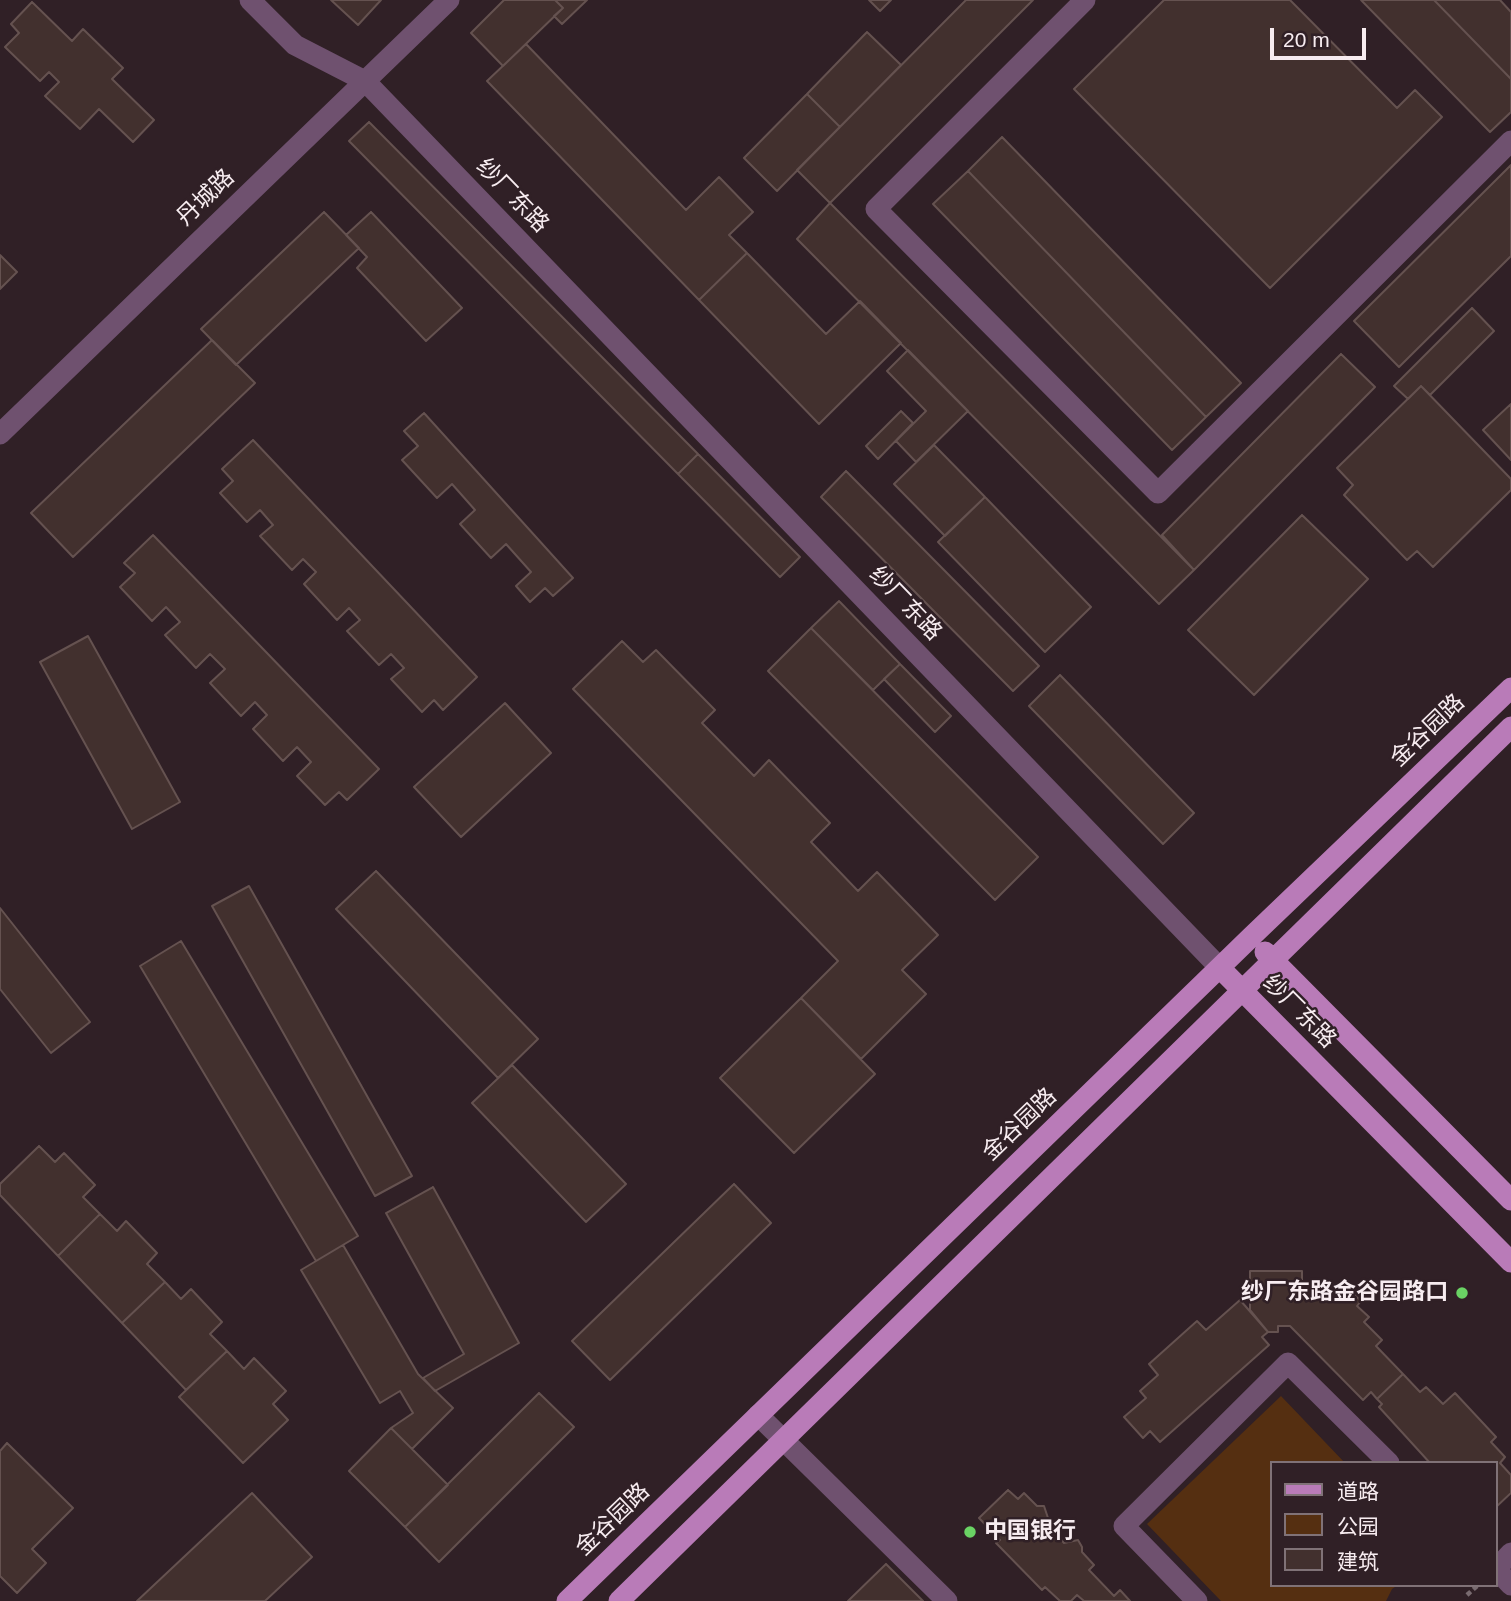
<!DOCTYPE html>
<html>
<head>
<meta charset="utf-8">
<style>
  body { margin:0 }
  #map { position:relative; width:1511px; height:1601px; overflow:hidden; background:#302026; font-family:Arial,"Noto Sans SC",sans-serif }
  canvas { display:block }
  .legend { position:absolute; left:1270px; top:1461px; width:228px; height:126px; box-sizing:border-box; background:#302026; border:2px solid #807277; margin:0; padding:9px 12px; list-style:none; font-size:21px; color:#f7ecf0 }
  .legend li { display:flex; align-items:center; gap:14px; height:35px }
  .legend b { width:35px; border:2px solid #807277 }
  .scale { position:absolute; left:1270px; top:28px; width:96px; height:32px; box-sizing:border-box; border:4px solid #f7ecf0; border-top:0; padding-left:9px; font-size:21px; line-height:24px; white-space:nowrap; color:#f7ecf0; -webkit-text-stroke:5px #302026; paint-order:stroke }
</style>
</head>
<body>
<div id="map">
<canvas width="1511" height="1601"></canvas>
<ul class="legend">
<li><b style="height:9px;background:#b97bb8"></b>道路</li>
<li><b style="height:19px;background:#552f11"></b>公园</li>
<li><b style="height:19px;background:#42302e"></b>建筑</li>
</ul>
<div class="scale">20 m</div>
</div>
<script>
const g = document.querySelector('canvas').getContext('2d');
g.lineJoin = 'round';
function fillPath(path, color) { g.fillStyle = color; g.fill(path, 'evenodd'); }
const toPath = rows => new Path2D(rows.map(r => 'M' + r).join(''));
function trace(path, color, width, dash) { g.strokeStyle = color; g.lineWidth = width; g.lineCap = dash ? 'butt' : 'round'; g.setLineDash(dash || []); g.stroke(path); }
function write(font, color, halo, rows, align = 'center') {
  g.font = font + ' Arial,"Noto Sans SC",sans-serif'; g.lineWidth = 5; g.setLineDash([]); g.textBaseline = 'middle'; g.strokeStyle = halo; g.fillStyle = color; for (const [text, x, y, turn = 0] of rows) {
    g.save(); g.translate(x, y); g.rotate((+turn || 0) * Math.PI / 180); g.textAlign = isNaN(turn) ? turn : align; if (halo) g.strokeText(text, 0, 0); g.fillText(text, 0, 0); g.restore();
  }
}
fillPath(toPath([
  [1281,1396,1345,1463,1271,1463,1271,1585,1398,1585,1392,1589,1386,1601,1221,1601,1147,1524]
]), '#552f11');
const building = toPath([
  [331,0,381,0,358,25,331,0],
  [504,0,555,0,563,8,503,66,471,33,504,0],
  [555,0,587,0,562,24,554,16,563,8,555,0],
  [869,0,891,0,880,11,869,0],
  [966,0,1033,0,830,203,797,170,966,0],
  [1164,0,1290,0,1397,108,1415,90,1442,117,1270,288,1074,89,1164,0],
  [1361,0,1434,0,1511,79,1511,112,1490,132,1361,0],
  [1434,0,1500,0,1511,12,1511,79,1434,0],
  [32,2,72,41,83,29,123,68,112,79,154,120,133,142,99,109,80,129,45,96,59,82,49,72,40,81,5,47,19,33,11,24,32,2],
  [867,32,901,65,840,127,807,94,867,32],
  [526,44,686,210,719,177,753,212,729,235,747,253,699,300,487,81,526,44],
  [807,94,840,127,777,191,744,158,807,94],
  [369,122,698,454,678,474,349,141,369,122],
  [1002,137,1241,383,1206,417,968,171,1002,137],
  [1511,165,1511,256,1399,367,1354,321,1511,165],
  [968,171,1206,417,1172,450,933,204,968,171],
  [830,203,1194,570,1159,604,797,239,830,203],
  [324,212,359,248,236,365,201,329,324,212],
  [371,212,462,308,426,341,357,268,367,257,346,235,371,212],
  [747,253,826,334,860,301,901,343,819,424,699,300,747,253],
  [0,255,17,272,0,289,0,255],
  [1472,308,1494,331,1430,395,1421,386,1408,399,1394,386,1472,308],
  [212,340,255,383,73,557,31,513,212,340],
  [908,350,968,411,916,462,896,441,926,411,887,371,908,350],
  [1341,354,1375,387,1194,570,1162,535,1341,354],
  [1421,386,1511,479,1511,490,1433,567,1417,551,1407,560,1344,495,1353,485,1337,468,1421,386],
  [1511,404,1511,460,1483,430,1511,404],
  [901,411,913,423,878,459,866,446,901,411],
  [424,413,573,578,553,596,545,588,530,602,516,586,531,572,506,544,491,558,460,524,475,510,452,484,437,498,402,460,418,446,404,431,424,413],
  [253,440,477,677,443,710,434,700,422,712,391,679,404,668,391,654,379,665,347,631,360,620,349,608,337,620,304,584,316,572,303,559,292,570,260,536,273,525,260,510,247,522,220,493,233,481,222,469,253,440],
  [934,445,985,497,945,536,894,484,934,445],
  [698,454,800,557,780,577,678,474,698,454],
  [846,471,1039,666,1013,691,821,497,846,471],
  [985,497,1091,607,1045,652,938,542,985,497],
  [1302,515,1368,579,1254,695,1188,630,1302,515],
  [153,535,379,769,347,800,339,792,325,805,297,776,311,762,297,747,283,761,253,729,267,715,255,702,241,716,210,683,225,669,210,654,196,668,165,635,180,622,166,607,152,621,120,587,135,573,124,563,153,535],
  [839,601,900,664,873,690,811,628,839,601],
  [811,628,1038,857,995,900,768,671,811,628],
  [88,636,180,802,132,829,40,662,88,636],
  [622,641,643,662,656,650,715,710,702,723,754,776,769,760,830,823,811,842,858,891,877,872,938,935,902,970,926,994,861,1059,801,998,838,961,573,689,622,641],
  [900,664,951,716,935,732,884,679,900,664],
  [1060,675,1194,813,1163,844,1029,706,1060,675],
  [505,703,551,753,461,837,414,787,505,703],
  [376,871,538,1039,498,1078,336,909,376,871],
  [249,886,412,1176,375,1196,212,906,249,886],
  [0,908,90,1022,51,1053,0,989,0,908],
  [181,941,358,1236,316,1261,140,966,181,941],
  [801,998,875,1074,794,1153,720,1078,801,998],
  [512,1065,626,1184,586,1222,472,1103,512,1065],
  [39,1146,55,1162,64,1153,95,1185,83,1197,100,1214,58,1256,0,1195,0,1184,39,1146],
  [734,1184,771,1223,610,1380,572,1341,734,1184],
  [433,1187,519,1343,435,1391,423,1378,464,1354,386,1213,433,1187],
  [100,1214,117,1231,126,1221,157,1253,147,1264,165,1282,122,1323,58,1256,100,1214],
  [343,1245,418,1374,453,1408,412,1449,391,1428,413,1413,400,1391,380,1403,301,1270,343,1245],
  [1250,1271,1302,1271,1302,1288,1322,1296,1334,1284,1344,1294,1349,1289,1361,1301,1357,1306,1369,1317,1364,1322,1382,1340,1376,1346,1403,1374,1377,1399,1371,1392,1363,1400,1290,1326,1278,1326,1278,1332,1268,1332,1250,1310,1250,1271],
  [165,1282,181,1299,191,1289,222,1322,210,1334,227,1351,186,1390,122,1323,165,1282],
  [1240,1300,1268,1332,1262,1337,1269,1345,1160,1442,1150,1431,1143,1438,1124,1417,1146,1398,1140,1391,1158,1375,1149,1364,1197,1321,1206,1330,1240,1300],
  [227,1351,244,1369,254,1358,286,1391,273,1404,288,1420,243,1463,179,1397,227,1351],
  [1403,1374,1420,1392,1426,1387,1443,1404,1455,1393,1496,1437,1491,1442,1505,1457,1500,1463,1511,1475,1511,1493,1495,1508,1495,1463,1430,1463,1379,1407,1382,1404,1377,1399,1403,1374],
  [539,1393,574,1427,439,1562,405,1527,539,1393],
  [391,1428,448,1485,405,1527,349,1471,391,1428],
  [7,1443,73,1508,32,1549,46,1563,17,1593,0,1576,0,1451,7,1443],
  [1008,1490,1018,1499,1024,1493,1037,1506,1044,1506,1048,1518,1046,1523,1064,1543,1078,1540,1082,1547,1082,1552,1094,1565,1089,1570,1114,1596,1120,1590,1130,1601,1084,1601,1077,1595,1071,1601,1060,1601,1045,1587,1042,1590,996,1543,1000,1540,979,1518,1008,1490],
  [252,1493,312,1557,265,1601,137,1601,252,1493],
  [886,1564,923,1601,848,1601,886,1564]
]);
fillPath(building, '#42302e');
trace(building, '#655250', 2);
trace(toPath([
  [1467,1595,1477,1586]
]), '#796b70', 4.5, [5, 3.5]);
trace(toPath([
  [250,0,295,45,365,81,1220,968],
  [1085,0,876,209,1158,493,1511,141],
  [0,434,449,0],
  [758,1415,947,1601],
  [1495,1568,1511,1585],
  [1496,1569,1511,1553],
  [1197,1601,1124,1526,1288,1363,1389,1463]
]), '#6f516f', 21);
trace(toPath([
  [1265,952,1511,1200],
  [1220,968,1511,1262],
  [567,1601,1251,937,1511,688],
  [619,1601,1511,727]
]), '#b97bb8', 21);
for (const [x, y, r, color] of [
  [1462,1293,7,"#6ad364"],
  [970,1532,7,"#6ad364"]
]) { const dot = new Path2D(); dot.arc(x, y, r, 0, 2 * Math.PI); g.fillStyle = color; g.fill(dot); trace(dot, '#302026', 2.5); }
write('23px', '#f7ecf0', '#302026', [
  ["纱厂东路",512,196,46],
  ["丹城路",206,198,-44],
  ["纱厂东路",905,604,46],
  ["金谷园路",1428,731,-44],
  ["纱厂东路",1299,1012,45],
  ["金谷园路",1020,1125,-44],
  ["金谷园路",613,1520,-44]
]);
write('bold 23px', '#f7ecf0', '#302026', [
  ["纱厂东路金谷园路口",1448,1293],
  ["中国银行",984,1532,"left"]
], 'right');
</script>
</body>
</html>
